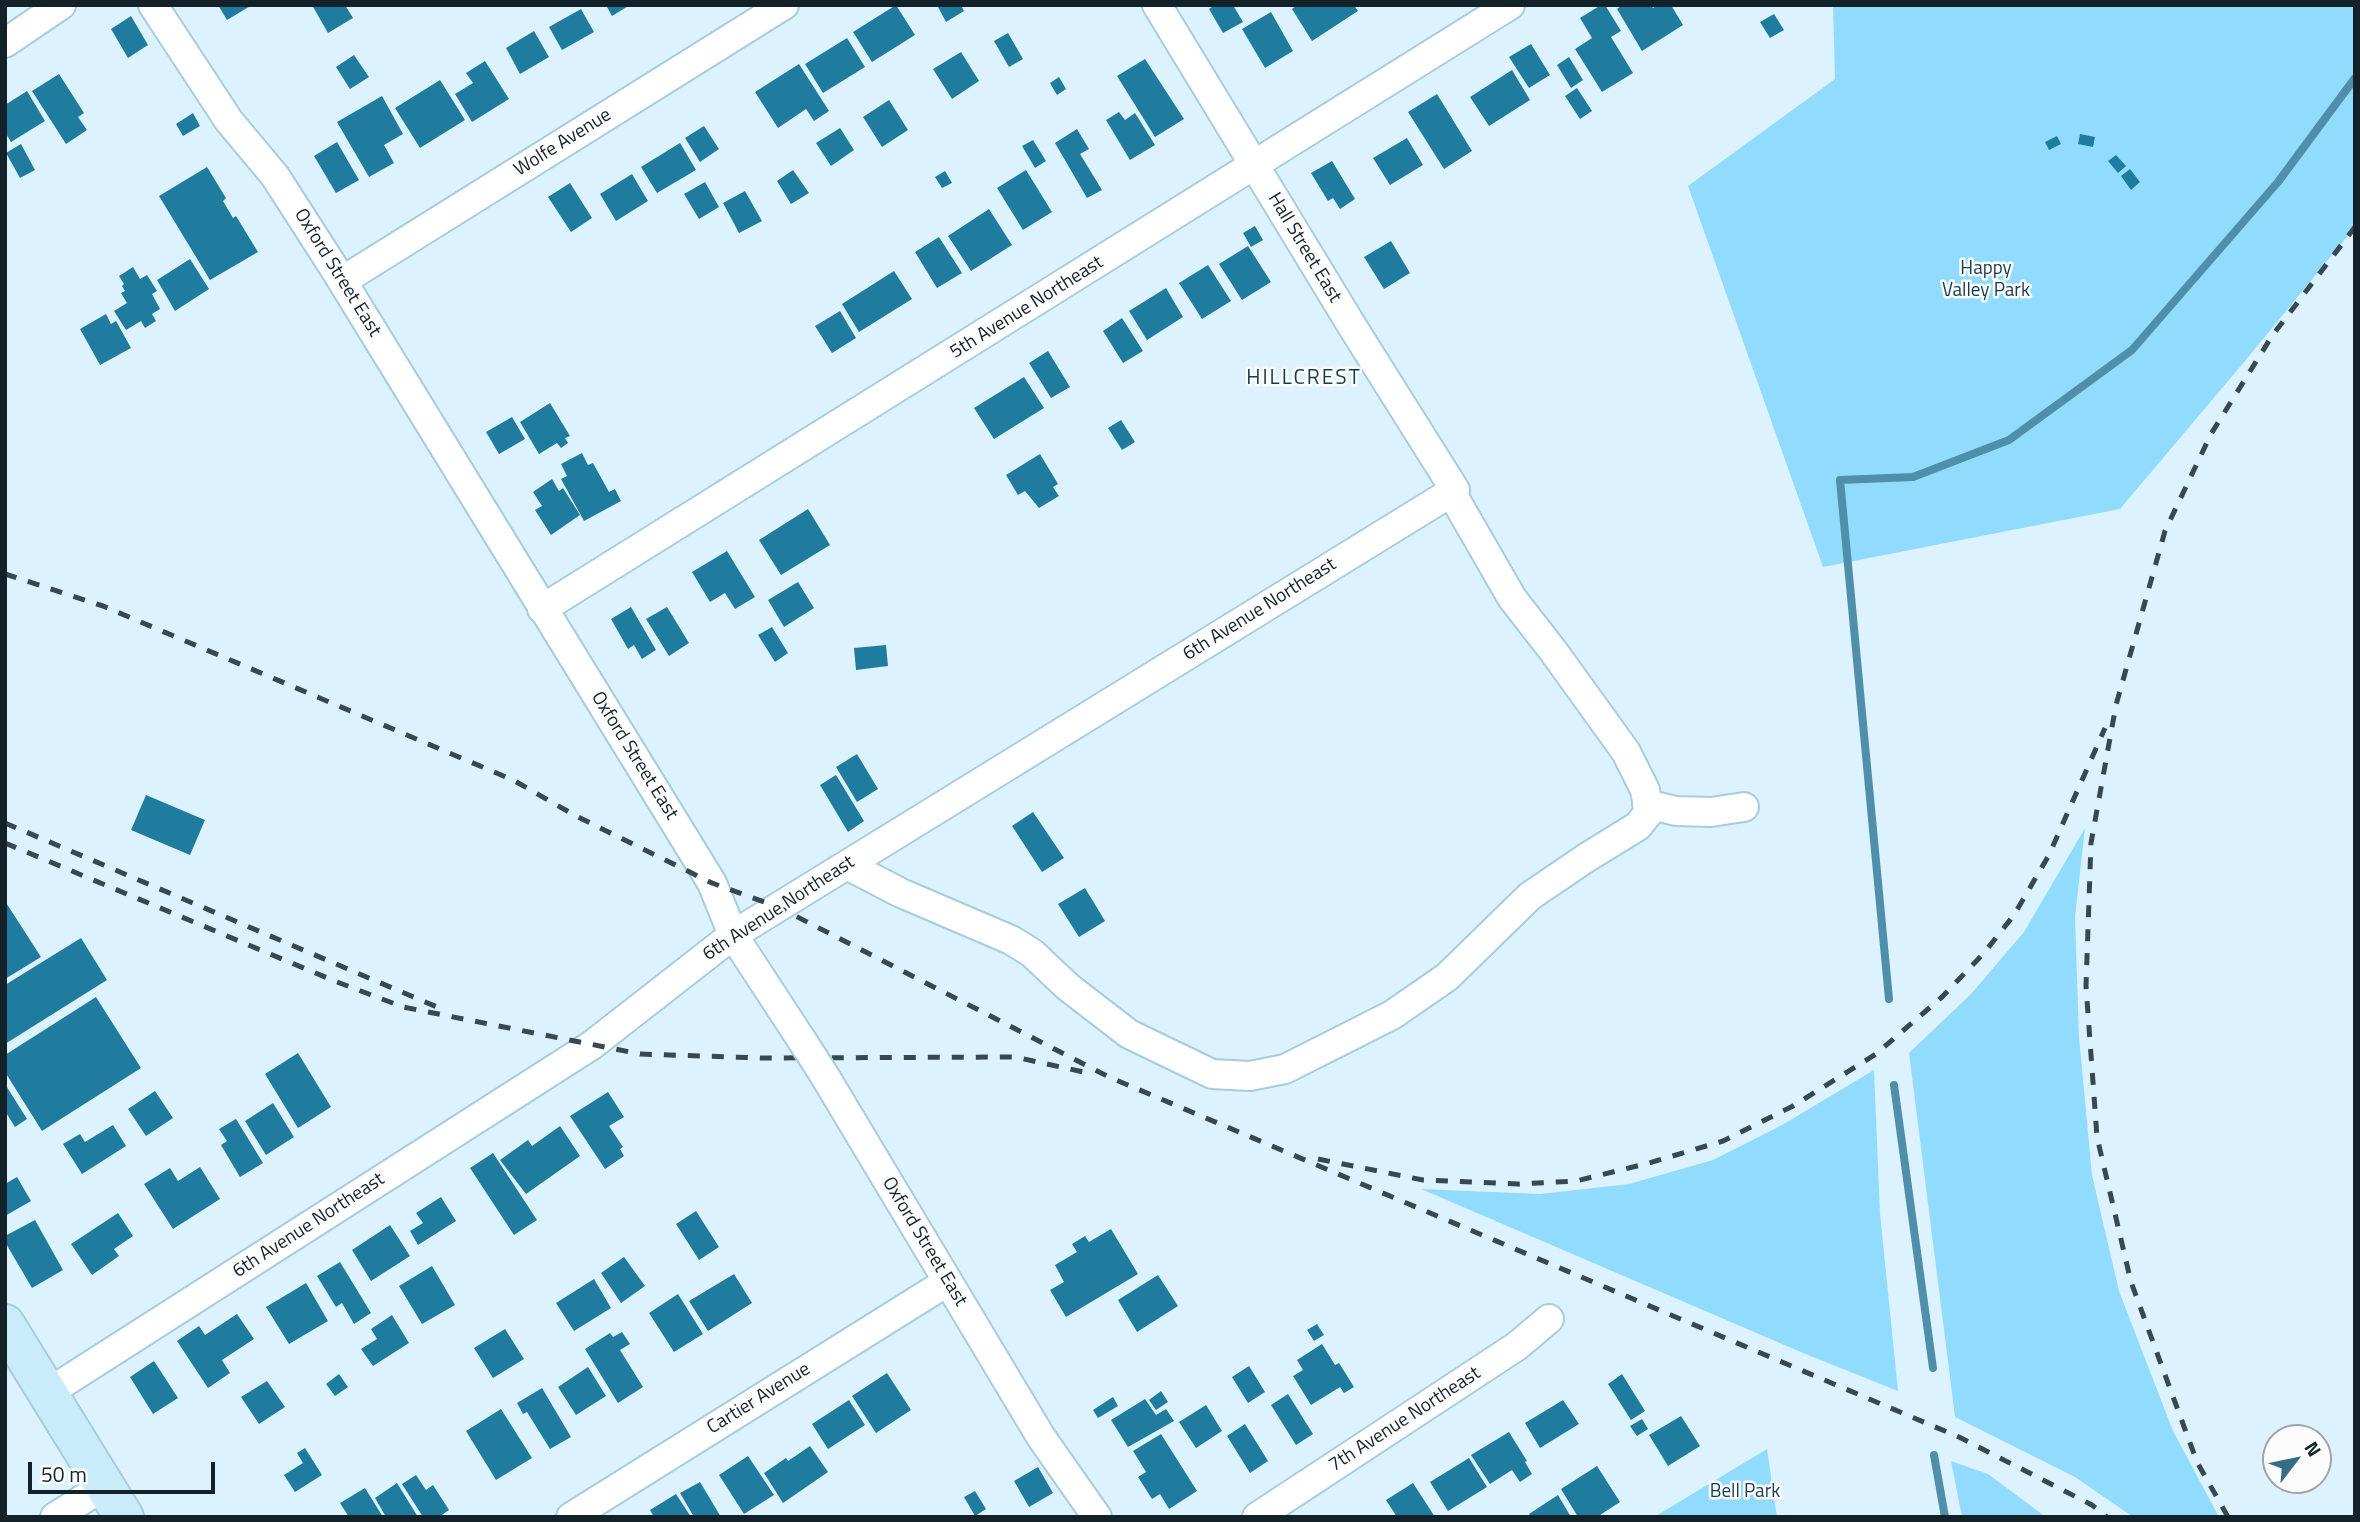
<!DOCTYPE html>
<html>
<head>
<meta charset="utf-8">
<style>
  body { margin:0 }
  #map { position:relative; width:2360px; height:1522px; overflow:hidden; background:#dcf3ff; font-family:"Titillium Web",sans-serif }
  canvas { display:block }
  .frame { position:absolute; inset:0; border:7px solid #132228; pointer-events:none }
  .north { position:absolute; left:2262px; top:1424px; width:70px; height:70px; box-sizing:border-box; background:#fcfcfc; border:2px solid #9fa5a7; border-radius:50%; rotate:58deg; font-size:19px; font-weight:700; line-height:28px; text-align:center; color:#132228 }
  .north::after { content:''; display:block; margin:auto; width:24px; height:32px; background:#336d86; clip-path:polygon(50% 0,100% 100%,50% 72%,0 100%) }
  .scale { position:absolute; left:28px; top:1462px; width:187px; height:32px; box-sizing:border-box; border:4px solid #132228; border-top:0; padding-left:9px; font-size:21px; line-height:24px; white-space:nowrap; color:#132228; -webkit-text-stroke:5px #fcfcfc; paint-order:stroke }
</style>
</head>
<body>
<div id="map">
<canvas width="2360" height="1522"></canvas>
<div class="frame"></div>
<div class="north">N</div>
<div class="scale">50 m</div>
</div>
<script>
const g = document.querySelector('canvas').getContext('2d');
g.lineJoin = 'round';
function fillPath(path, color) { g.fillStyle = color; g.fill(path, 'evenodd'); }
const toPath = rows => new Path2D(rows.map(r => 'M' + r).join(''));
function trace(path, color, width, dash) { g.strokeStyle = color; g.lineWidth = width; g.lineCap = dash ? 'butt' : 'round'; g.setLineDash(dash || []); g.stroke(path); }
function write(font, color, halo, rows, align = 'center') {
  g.font = font + ' "Titillium Web",sans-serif'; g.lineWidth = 5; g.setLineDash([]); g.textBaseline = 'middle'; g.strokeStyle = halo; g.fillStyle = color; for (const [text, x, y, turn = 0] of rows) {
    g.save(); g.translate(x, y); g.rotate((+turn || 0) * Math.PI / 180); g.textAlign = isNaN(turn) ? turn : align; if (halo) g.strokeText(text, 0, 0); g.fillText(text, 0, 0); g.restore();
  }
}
fillPath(toPath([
  [1833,5,2355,5,2355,227,2245,361,2120,509,1823,567,1688,186,1835,79],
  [2085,828,2075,917,2079,1037,2092,1175,2119,1291,2173,1431,2219,1517,2133,1517,2075,1477,1955,1417,1909,1053,1971,994,2024,932],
  [1874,1070,1880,1213,1898,1391,1803,1353,1421,1189,1540,1194,1629,1184,1713,1160,1782,1125],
  [1767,1449,1777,1517,1654,1517],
  [1951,1461,1988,1474,2046,1517,1962,1517]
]), '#91dcfe');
trace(toPath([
  [1889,999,1840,480,1913,477,2009,440,2132,350,2278,182,2355,78],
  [1894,1085,1933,1368],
  [1934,1455,1945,1517]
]), '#508faa', 8);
fillPath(toPath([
  [218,5,252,5,227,20],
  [312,5,345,5,353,18,328,33],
  [606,5,630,5,612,16],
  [896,5,915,35,872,62,853,32],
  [937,5,961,5,964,11,946,22],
  [1215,5,1233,5,1243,22,1223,33,1209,9],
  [1297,5,1354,5,1358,11,1312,41,1292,9],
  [1601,5,1605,5,1621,31,1611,37,1633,73,1602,92,1575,49,1592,38,1580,18],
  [1622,5,1651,5,1653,8,1657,5,1671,5,1683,25,1642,51,1617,9],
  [581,9,594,32,562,50,549,27],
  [1271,12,1293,51,1265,68,1242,29],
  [1774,14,1784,30,1770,38,1760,22],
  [131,16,148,45,128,58,111,29],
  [534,31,549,57,520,74,506,48],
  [1008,33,1023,59,1009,67,994,41],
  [847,38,865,67,823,93,805,64],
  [1531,44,1550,75,1529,88,1509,57],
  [961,52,979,81,952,99,933,69],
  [354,55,369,77,350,89,336,67],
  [1569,57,1583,80,1571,88,1557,65],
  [1145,59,1184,119,1155,137,1117,76],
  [485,61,509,99,472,122,455,94,473,83,466,73],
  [799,64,829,111,814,121,806,109,778,128,755,92],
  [1512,70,1530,100,1489,126,1470,97],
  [59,74,84,113,78,117,87,130,66,144,32,91],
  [1059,77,1066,89,1057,95,1050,83],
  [440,80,465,120,420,148,395,108],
  [1577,88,1592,111,1580,119,1565,96],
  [27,91,45,121,11,142,5,132,5,105],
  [1437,94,1472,151,1444,169,1408,112],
  [382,96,403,134,384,145,394,163,369,177,337,122],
  [889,100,908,130,882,147,863,117],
  [1119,112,1125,120,1135,113,1155,145,1130,160,1106,120],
  [193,113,200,126,183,136,176,124],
  [704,126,719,149,700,162,685,138],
  [840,128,854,150,831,166,816,143],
  [1077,129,1089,149,1080,154,1102,190,1087,198,1055,143],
  [2080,134,2095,137,2093,147,2078,144],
  [2057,136,2061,144,2049,150,2045,142],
  [1407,138,1423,165,1390,185,1373,158],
  [1033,140,1046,161,1035,168,1022,146],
  [337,142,359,180,336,193,314,156],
  [680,143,696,170,657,193,641,167],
  [21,144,35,170,20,178,6,153],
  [2116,155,2126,166,2118,173,2108,161],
  [1332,161,1355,199,1340,209,1333,198,1328,201,1311,173],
  [207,167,226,198,223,201,233,218,236,216,258,252,210,280,159,196],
  [2130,169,2140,182,2131,190,2121,176],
  [793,170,809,193,791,204,777,181],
  [1026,170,1052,212,1023,230,997,188],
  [945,171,952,183,942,188,935,177],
  [632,174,648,201,616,221,600,194],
  [705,182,719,207,699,219,684,194],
  [570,183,592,218,571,232,548,197],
  [745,191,762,221,739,233,723,203],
  [989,209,1012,245,971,271,948,236],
  [1255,226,1263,240,1251,247,1243,233],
  [939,237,962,273,937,288,915,252],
  [1391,241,1410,273,1384,289,1364,257],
  [1248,246,1271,282,1242,300,1219,264],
  [190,259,209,289,175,311,157,280],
  [1208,265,1231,301,1202,319,1179,283],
  [133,267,140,279,147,275,157,291,152,294,160,309,152,314,156,321,145,328,141,321,126,330,114,311,127,303,121,293,125,291,122,286,124,284,119,276],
  [894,271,912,299,859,332,842,304],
  [1166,288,1183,317,1147,340,1129,311],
  [840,311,856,338,832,353,815,326],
  [106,314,111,324,116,321,131,348,100,365,80,329],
  [1122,318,1143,351,1123,363,1103,331],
  [1048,351,1070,387,1051,398,1029,363],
  [1024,377,1044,408,994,439,974,408],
  [550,403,570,436,565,438,568,443,561,448,557,443,539,454,520,422],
  [512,417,525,439,499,454,486,432],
  [1121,420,1135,442,1122,450,1108,428],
  [582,453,588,465,593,463,609,492,615,489,621,501,584,521,561,479,567,476,561,464],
  [1040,454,1058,484,1053,487,1059,496,1039,508,1025,491,1018,495,1006,475],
  [552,479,559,491,563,488,580,515,551,535,535,510,542,506,533,492],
  [808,509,830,545,781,575,759,540],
  [727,551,755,597,735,609,725,593,710,602,692,572],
  [798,582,814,608,784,627,768,600],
  [631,607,656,650,642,659,634,645,628,649,611,619],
  [667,607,689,643,669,656,646,619],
  [772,627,788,653,775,662,758,635],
  [886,645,888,666,856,670,854,648],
  [857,754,878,789,857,802,836,767],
  [836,775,864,821,848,832,820,785],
  [146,795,205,820,190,855,131,830],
  [1033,812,1064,858,1042,872,1012,826],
  [1085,888,1105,921,1079,937,1058,904],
  [5,901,41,957,5,979],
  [81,938,107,980,5,1044,5,985],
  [96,997,141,1068,42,1131,5,1072,5,1055],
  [298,1053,331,1107,298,1128,265,1074],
  [5,1084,27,1119,15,1127,5,1111],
  [155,1091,173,1118,146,1136,128,1109],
  [608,1092,624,1117,609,1126,623,1147,620,1149,624,1156,605,1169,570,1116],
  [273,1103,294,1137,266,1155,245,1121],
  [236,1119,263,1163,240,1177,221,1145,227,1141,219,1129],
  [113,1125,126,1146,82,1174,63,1144,80,1134,85,1142],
  [560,1126,580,1156,526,1194,500,1160,528,1140,532,1146],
  [493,1153,537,1220,514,1235,470,1168],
  [200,1167,220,1199,173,1229,144,1184,170,1168,178,1181],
  [17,1177,31,1201,5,1216,5,1184],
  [441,1197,456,1221,418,1245,410,1231,423,1223,416,1213],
  [696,1211,719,1247,699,1260,676,1224],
  [118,1213,133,1236,114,1249,119,1256,92,1275,71,1244],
  [35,1220,63,1270,32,1288,5,1242,5,1236],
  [390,1225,410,1256,371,1281,352,1250],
  [1111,1229,1138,1274,1066,1317,1050,1290,1064,1282,1055,1265,1077,1252,1072,1244,1085,1236,1089,1242],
  [624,1257,645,1286,621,1303,601,1273],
  [340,1262,371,1313,354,1324,342,1303,336,1307,317,1276],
  [432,1266,455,1305,422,1324,399,1286],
  [734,1274,752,1303,708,1331,689,1301],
  [1158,1275,1178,1306,1137,1332,1118,1300],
  [594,1279,611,1308,574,1331,556,1303],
  [306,1283,328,1321,289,1344,266,1307],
  [678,1294,703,1334,674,1352,649,1313],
  [237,1314,254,1339,222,1360,230,1373,208,1388,177,1341,199,1326,205,1335],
  [392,1315,409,1343,373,1366,361,1349,377,1339,371,1329],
  [1317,1324,1324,1335,1314,1341,1307,1330],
  [505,1329,524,1359,493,1378,474,1348],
  [622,1332,630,1344,620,1350,643,1387,618,1403,585,1349,610,1333,613,1337],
  [1322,1344,1335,1365,1339,1363,1354,1387,1344,1393,1340,1387,1311,1405,1293,1376,1303,1370,1297,1360],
  [154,1361,178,1398,153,1414,130,1377],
  [1249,1366,1265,1392,1248,1403,1232,1377],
  [588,1367,606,1396,576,1415,558,1387],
  [887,1373,911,1410,876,1433,852,1396],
  [339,1374,348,1387,335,1396,326,1384],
  [1622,1374,1645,1411,1631,1420,1608,1384],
  [267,1381,285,1407,259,1424,241,1397],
  [542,1388,571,1437,550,1449,527,1412,523,1414,517,1403],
  [1161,1391,1168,1402,1156,1410,1149,1400],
  [1288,1394,1313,1434,1296,1445,1271,1405],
  [1113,1397,1118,1406,1098,1418,1093,1410],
  [1145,1399,1156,1415,1166,1409,1174,1421,1128,1447,1111,1420],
  [849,1400,865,1425,828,1449,812,1424],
  [1563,1400,1579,1424,1540,1448,1525,1423],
  [1206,1405,1222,1431,1196,1448,1179,1422],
  [501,1409,532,1458,496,1480,466,1431],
  [1681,1416,1700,1446,1668,1466,1649,1435],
  [1642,1419,1648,1429,1637,1436,1630,1426],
  [1245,1424,1268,1461,1250,1473,1227,1436],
  [1509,1432,1527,1461,1525,1462,1532,1474,1520,1482,1512,1470,1490,1484,1471,1455],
  [1161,1434,1197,1491,1169,1509,1160,1494,1152,1499,1138,1477,1146,1472,1133,1451],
  [810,1446,828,1472,783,1503,764,1473,786,1458,788,1461],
  [305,1448,322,1475,295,1492,284,1475,303,1463,297,1453],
  [748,1456,774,1495,744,1514,719,1475],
  [1469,1458,1487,1487,1448,1511,1430,1482],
  [1597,1466,1620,1502,1597,1517,1578,1517,1561,1489],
  [1038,1467,1053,1493,1029,1507,1014,1481],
  [416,1475,426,1490,433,1485,449,1510,439,1517,423,1517,402,1484],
  [700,1482,721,1517,694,1517,680,1493],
  [397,1483,418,1517,386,1517,375,1498],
  [1413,1483,1435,1517,1397,1517,1386,1500],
  [365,1488,383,1517,349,1517,340,1503],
  [975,1491,986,1509,975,1516,964,1497],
  [676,1494,691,1517,654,1517,650,1510],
  [1558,1495,1571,1517,1531,1517,1529,1514]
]), '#207c9e');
const street = toPath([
  [153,5,229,121,275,176,336,271,712,883,733,935,803,1042],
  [5,43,61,5],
  [342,281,784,5],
  [542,609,1510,5],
  [1647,804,1676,811,1711,812,1744,807],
  [847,865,901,893,1011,940,1032,953,1068,987,1129,1034,1212,1074,1250,1076,1285,1069,1392,1015,1447,977,1530,896,1586,858,1638,826,1649,812,1645,790,1626,752,1554,652,1512,598,1451,492],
  [823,1073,1041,1437,1097,1517],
  [46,1394,592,1045,733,935,1455,490,1352,326,1157,5],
  [55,1517,104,1486],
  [571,1517,947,1282],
  [1257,1517,1517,1346,1549,1319]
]);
const secondary = toPath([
  [5,1324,124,1517]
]);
trace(street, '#a6cddf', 32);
trace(secondary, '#a6cddf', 42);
trace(street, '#fff', 28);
trace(secondary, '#caecfa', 38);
trace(toPath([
  [5,574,103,606,513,780,576,816,712,883,778,907,1109,1077,1959,1437,2092,1505,2107,1517],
  [5,823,437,1007],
  [5,843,337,982,403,1007,640,1054,762,1058,1015,1057,1088,1073],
  [1318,1159,1423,1180,1518,1184,1576,1181,1649,1163,1723,1141,1793,1106,1876,1054,1942,997,1984,953,2014,915,2049,855,2105,728],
  [2228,1517,2197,1462,2131,1282,2097,1137,2086,986,2091,843,2116,705,2165,531,2211,434,2272,336,2355,227]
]), '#37484f', 5, [12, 12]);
const streetBridge = toPath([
  [803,1042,823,1073]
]);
trace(streetBridge, '#a6cddf', 32, []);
trace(streetBridge, '#fff', 28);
write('19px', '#132228', '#fcfcfc', [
  ["Wolfe Avenue",563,143,-32],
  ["Hall Street East",1304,248,59],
  ["Oxford Street East",337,273,58],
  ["5th Avenue Northeast",1027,308,-32],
  ["6th Avenue Northeast",1260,610,-32],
  ["Oxford Street East",634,756,58],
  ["6th Avenue Northeast",779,909,-33],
  ["6th Avenue Northeast",309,1226,-33],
  ["Oxford Street East",924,1242,59],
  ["Cartier Avenue",759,1399,-32],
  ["7th Avenue Northeast",1405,1420,-33]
]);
write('19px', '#163c4c', '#fcfcfc', [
  ["Happy",1986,269],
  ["Valley Park",1986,291],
  ["Bell Park",1745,1492]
]);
g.letterSpacing = '2px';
write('21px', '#183b4a', '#fcfcfc', [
  ["HILLCREST",1304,379]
]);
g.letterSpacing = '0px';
</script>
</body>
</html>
